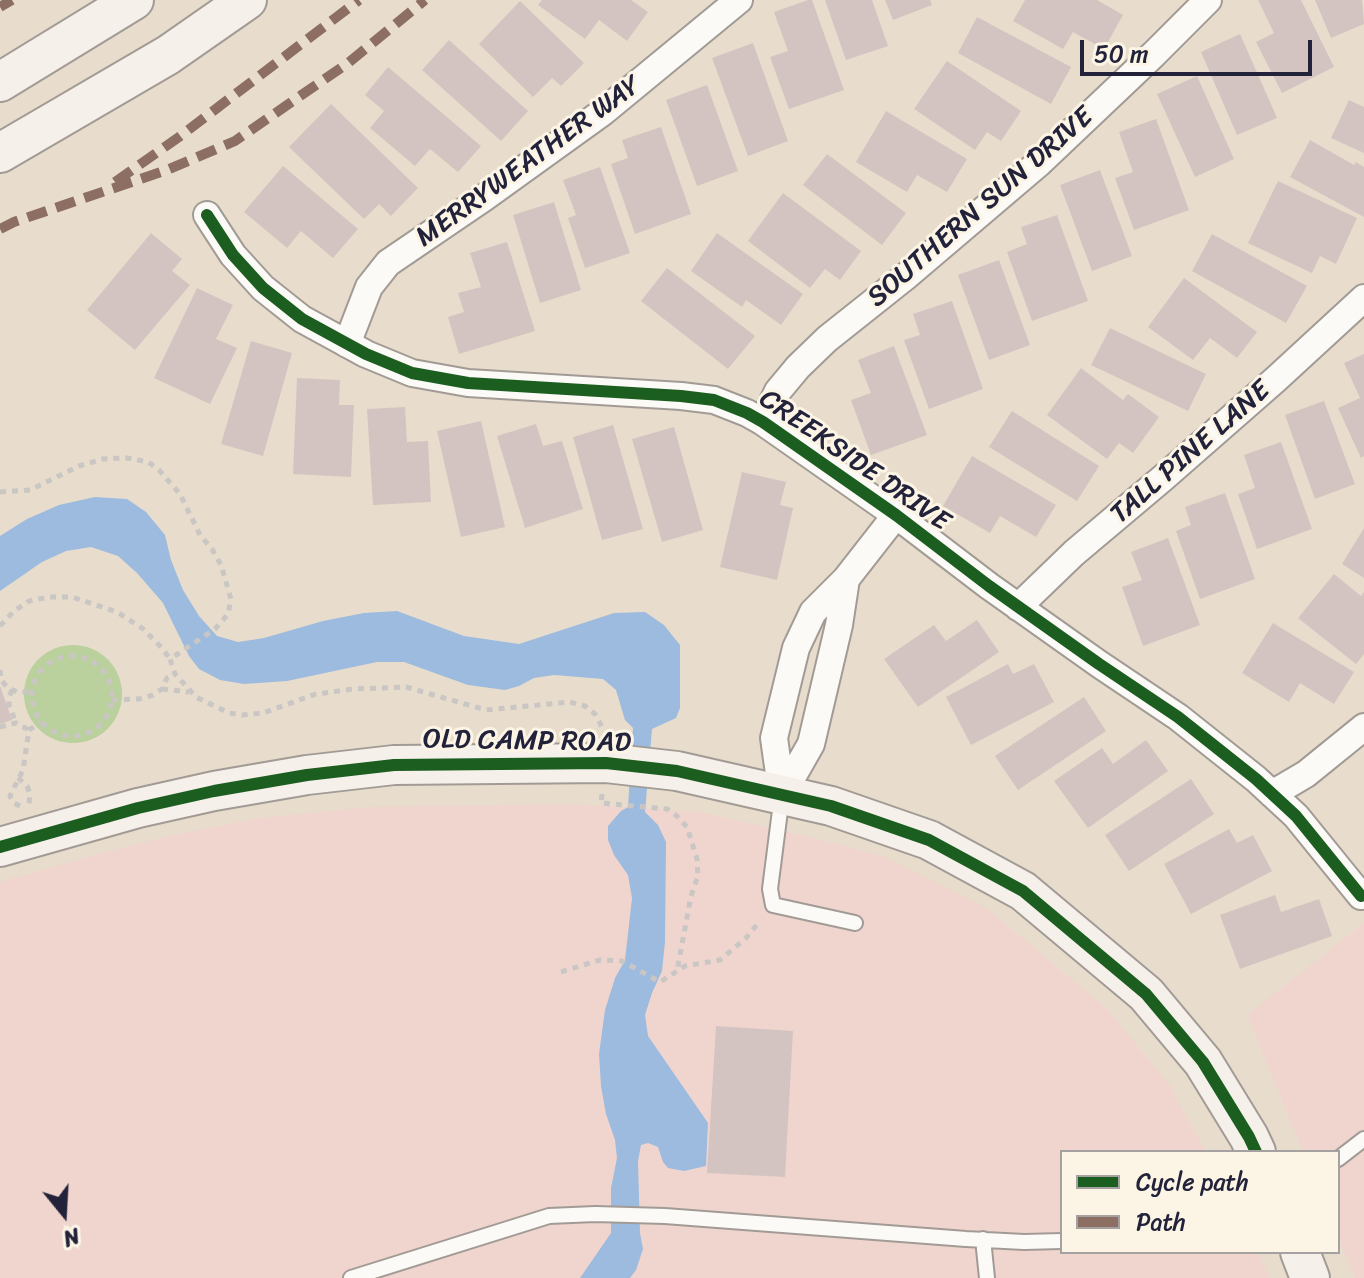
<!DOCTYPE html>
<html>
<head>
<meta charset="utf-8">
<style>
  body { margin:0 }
  #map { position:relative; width:1364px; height:1278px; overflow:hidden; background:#e8dccc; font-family:Sriracha,sans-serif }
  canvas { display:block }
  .legend { position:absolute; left:1060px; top:1150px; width:280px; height:104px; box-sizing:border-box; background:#fcf5e5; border:2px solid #a5a1a1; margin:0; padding:10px 14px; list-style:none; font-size:24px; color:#22223b }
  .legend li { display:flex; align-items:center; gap:16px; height:40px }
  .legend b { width:40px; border:2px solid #a5a1a1 }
  .north { position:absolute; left:24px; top:1174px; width:80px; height:80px; -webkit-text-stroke:6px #fcf5e5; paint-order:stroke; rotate:162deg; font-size:22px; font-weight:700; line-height:32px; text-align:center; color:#22223b }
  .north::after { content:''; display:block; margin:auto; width:28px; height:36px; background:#22223b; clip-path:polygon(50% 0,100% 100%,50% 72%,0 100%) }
  .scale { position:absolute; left:1080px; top:40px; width:232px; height:36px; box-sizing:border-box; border:4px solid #22223b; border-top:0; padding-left:10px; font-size:24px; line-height:28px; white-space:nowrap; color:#22223b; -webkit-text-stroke:6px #fcf5e5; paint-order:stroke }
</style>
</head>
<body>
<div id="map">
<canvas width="1364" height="1278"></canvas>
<ul class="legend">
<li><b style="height:10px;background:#1b5e20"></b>Cycle path</li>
<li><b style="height:10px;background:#8d6e63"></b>Path</li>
</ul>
<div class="north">N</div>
<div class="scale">50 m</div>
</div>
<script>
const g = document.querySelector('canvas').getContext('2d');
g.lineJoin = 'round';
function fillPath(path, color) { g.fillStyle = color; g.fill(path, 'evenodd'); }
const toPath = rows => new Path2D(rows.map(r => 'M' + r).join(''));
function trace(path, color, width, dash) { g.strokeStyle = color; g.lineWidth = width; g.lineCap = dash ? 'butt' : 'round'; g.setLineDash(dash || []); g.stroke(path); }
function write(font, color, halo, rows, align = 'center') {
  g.font = font + ' Sriracha,sans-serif'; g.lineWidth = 6; g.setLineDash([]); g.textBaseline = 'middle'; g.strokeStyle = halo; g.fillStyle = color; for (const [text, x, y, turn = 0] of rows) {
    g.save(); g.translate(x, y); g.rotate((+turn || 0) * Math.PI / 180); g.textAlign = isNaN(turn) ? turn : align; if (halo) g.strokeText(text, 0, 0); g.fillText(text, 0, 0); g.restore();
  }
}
fillPath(toPath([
  [570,804,700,812,815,838,882,856,988,909,1108,1010,1170,1086,1206,1152,1062,1152,1062,1252,1259,1252,1269,1278,0,1278,0,882,94,855,172,835,260,818,369,807],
  [1364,923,1364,1278,1355,1278,1338,1236,1338,1152,1303,1152,1247,1015]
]), '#f0d5cf');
fillPath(toPath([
  '24 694a49 49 0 1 1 98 0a49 49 0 1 1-98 0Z'
]), '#bad09d');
fillPath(toPath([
  [95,497,127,499,146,512,165,535,171,560,183,590,199,616,217,636,238,642,264,638,323,621,364,613,397,611,464,636,519,644,614,613,645,612,664,625,680,645,680,708,676,718,652,729,645,812,658,825,666,842,665,942,662,971,652,993,645,1015,648,1036,708,1123,706,1166,684,1171,668,1168,663,1162,658,1147,648,1143,641,1145,638,1161,640,1233,643,1249,636,1270,630,1278,580,1278,611,1233,611,1188,617,1158,615,1140,606,1114,601,1086,599,1054,605,1010,615,978,625,960,632,898,628,875,614,855,608,840,608,826,621,811,628,807,633,728,625,720,616,690,603,679,554,675,534,678,519,686,505,690,468,685,404,662,377,662,287,681,244,684,220,680,199,669,189,656,163,603,137,573,118,556,91,547,66,551,42,562,0,591,0,536,27,519,59,505]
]), '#9cbbdf');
fillPath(toPath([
  [542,0,631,0,648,12,627,41,599,20,585,39,538,5],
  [808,0,812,0,844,90,789,109,770,57,788,51,774,12],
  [825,0,872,0,888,46,846,60],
  [885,0,930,0,932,5,893,20],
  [1025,0,1097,0,1123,15,1104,49,1073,32,1063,49,1013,21],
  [1258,0,1301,0,1334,67,1282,93,1256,42,1274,33],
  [1315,0,1362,0,1364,24,1331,38],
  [520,1,584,63,561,86,552,78,533,97,479,44],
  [977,17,1071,67,1051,104,958,53],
  [1240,34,1277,118,1237,135,1201,52],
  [449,40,528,111,501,141,422,70],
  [753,43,788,141,748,156,712,58],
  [947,61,1021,111,1001,141,987,132,975,150,914,109],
  [388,67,481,146,458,172,430,149,415,166,370,128,384,111,365,95],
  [1197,76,1234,159,1195,177,1157,94],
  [707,85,738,171,697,186,666,100],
  [1349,100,1364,107,1364,153,1331,138],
  [331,104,418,188,391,216,379,204,364,219,289,147],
  [886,111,967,159,947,192,917,175,907,192,856,162],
  [1156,119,1189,210,1134,230,1115,178,1133,172,1119,132],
  [661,127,691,214,635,234,611,164,628,158,622,140],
  [1310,140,1354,165,1356,162,1364,167,1364,217,1290,177],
  [827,154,906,213,882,245,803,185],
  [283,166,358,229,333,258,301,231,287,248,244,212],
  [600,167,630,253,585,268,568,218,576,215,563,180],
  [1100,170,1132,256,1092,271,1060,185],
  [1278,181,1357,218,1336,264,1320,256,1312,273,1248,243],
  [783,193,861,251,840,280,825,269,810,288,748,241],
  [554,202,581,290,540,303,513,215],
  [1057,215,1088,301,1032,321,1007,252,1027,244,1021,227],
  [151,233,182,259,172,271,190,285,135,350,87,310],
  [717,233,803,294,781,325,746,300,742,307,691,271],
  [1212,234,1307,286,1286,323,1192,271],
  [507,242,535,331,459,354,448,317,464,312,458,293,481,287,470,253],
  [999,260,1030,345,989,360,958,275],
  [667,268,755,336,728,369,641,301],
  [1184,278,1257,332,1237,358,1210,338,1193,360,1148,327],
  [197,288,233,305,216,339,237,348,210,404,154,378],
  [952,301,983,389,929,409,904,340,920,335,913,314],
  [1110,328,1206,374,1188,411,1091,365],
  [251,341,292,353,263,456,221,444],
  [894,346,927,435,871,455,851,400,871,393,858,360],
  [1364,354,1364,456,1361,458,1338,408,1360,398,1344,363],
  [1081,368,1123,400,1128,394,1159,417,1133,453,1119,443,1107,459,1047,415],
  [297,378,340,380,339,405,354,405,351,477,293,474],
  [1324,401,1355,484,1315,499,1285,415],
  [405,407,407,442,428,441,431,502,373,505,367,409],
  [1012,411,1099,466,1077,501,989,447],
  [481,421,505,527,461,537,437,431],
  [536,424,543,446,562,441,583,509,525,528,497,436],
  [613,425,643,529,602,540,573,437],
  [674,427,703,530,662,542,632,439],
  [1281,442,1312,529,1257,549,1238,494,1255,488,1244,455],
  [972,456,1056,505,1036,537,1000,516,990,533,943,506],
  [742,472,786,482,780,505,793,508,777,580,720,567],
  [1225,493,1255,579,1200,599,1176,531,1191,525,1185,507],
  [1364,528,1364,578,1342,564],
  [1168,538,1200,625,1143,646,1122,587,1142,580,1131,552],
  [1334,574,1361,596,1364,592,1364,654,1356,664,1298,618],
  [977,620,999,652,918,707,884,659,934,625,946,641],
  [1273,623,1354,672,1334,704,1300,683,1289,702,1242,673],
  [1008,664,1013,674,1034,664,1054,702,971,745,946,697],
  [0,686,12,720,0,724],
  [1084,697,1106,731,1018,790,995,756],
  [1146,740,1168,771,1088,828,1054,781,1102,748,1113,764],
  [1191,779,1214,814,1129,871,1105,835],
  [1229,829,1237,843,1253,835,1272,871,1191,914,1164,864],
  [1275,895,1281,912,1319,899,1332,936,1240,969,1220,915],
  [716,1026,793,1031,785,1177,707,1173]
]), '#d4c4c1');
const lane = toPath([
  [782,795,770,889,773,905,855,923],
  [1338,1159,1364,1139],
  [983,1239,987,1278],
  [351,1278,549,1216,595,1214,665,1216,966,1239,1024,1242,1062,1241]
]);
const street = toPath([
  [207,215,233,255,263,288,302,319,366,354,412,373,468,383,681,396,714,400,747,413,763,422,896,515,989,586,1099,664,1178,717,1256,779,1296,816,1361,896],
  [347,344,369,287,388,263,485,197,603,112,739,0],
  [763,422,778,391,798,367,827,339,905,277,1039,163,1154,54,1208,0],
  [1018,607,1074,553,1163,478,1275,380,1364,298],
  [1272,794,1306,774,1364,727],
  [782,795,774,738,796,648,813,612,846,579,896,515],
  [782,795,811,744,839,625,846,579]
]);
const secondary = toPath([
  [0,82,134,0],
  [0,153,168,55,247,0],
  [0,847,138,808,214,791,307,775,394,765,606,763,677,771,831,806,929,840,1023,891,1146,994,1203,1062,1249,1137,1256,1152],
  [1300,1252,1310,1278]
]);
trace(lane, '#a29b95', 18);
trace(street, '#a29b95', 30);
trace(secondary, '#a29b95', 42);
trace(toPath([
  [0,492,30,490,79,466,103,459,127,458,148,462,159,470,180,494,200,535,212,549,221,565,231,599,228,614,215,629,170,659,175,674,196,697,229,713,242,715,263,713,316,694,354,689,406,687,486,710,570,702,585,706,595,714,603,729],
  [0,626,14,611,29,601,49,597,72,597,117,612,142,628,162,648,170,659],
  '32 696a40 40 0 1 1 80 0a40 40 0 1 1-80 0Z',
  [0,670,1,680,7,687,17,692,32,692],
  [162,689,189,692],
  [12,690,9,697,9,705,16,723],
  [112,700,139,699,153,695,162,689,167,678,175,674],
  [0,727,16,723,29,730],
  [18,778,27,786,30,794,29,804],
  [602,794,601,803,667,809,677,816,687,827,697,859,698,876,691,896,677,971],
  [20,806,14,803,10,796,23,770,29,730,41,722],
  [561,972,600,960,622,961,660,982,685,966,720,960,746,938,760,921]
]), '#c9c6c4', 5, [6, 6]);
trace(lane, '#fcfaf7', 14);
trace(street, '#fcfaf7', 26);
trace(secondary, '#f6f0ea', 38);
trace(toPath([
  [0,7,12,0],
  [115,182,179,137,359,0],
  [0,229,14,222,167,170,235,141,348,63,425,0]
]), '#8d6e63', 10, [20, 10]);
trace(toPath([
  [207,215,233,255,263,288,302,319,366,354,412,373,468,383,681,396,714,400,747,413,763,422,896,515,989,586,1099,664,1178,717,1256,779,1296,816,1361,896],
  [0,847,138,808,214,791,307,775,394,765,606,763,677,771,831,806,929,840,1023,891,1146,994,1203,1062,1249,1137,1256,1152]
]), '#1b5e20', 12);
write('28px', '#22223b', '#fcf5e5', [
  ["MERRYWEATHER WAY",529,162,-36],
  ["SOUTHERN SUN DRIVE",981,208,-41],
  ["TALL PINE LANE",1191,453,-41],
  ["CREEKSIDE DRIVE",854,461,35],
  ["OLD CAMP ROAD",527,742,1]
]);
</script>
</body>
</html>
